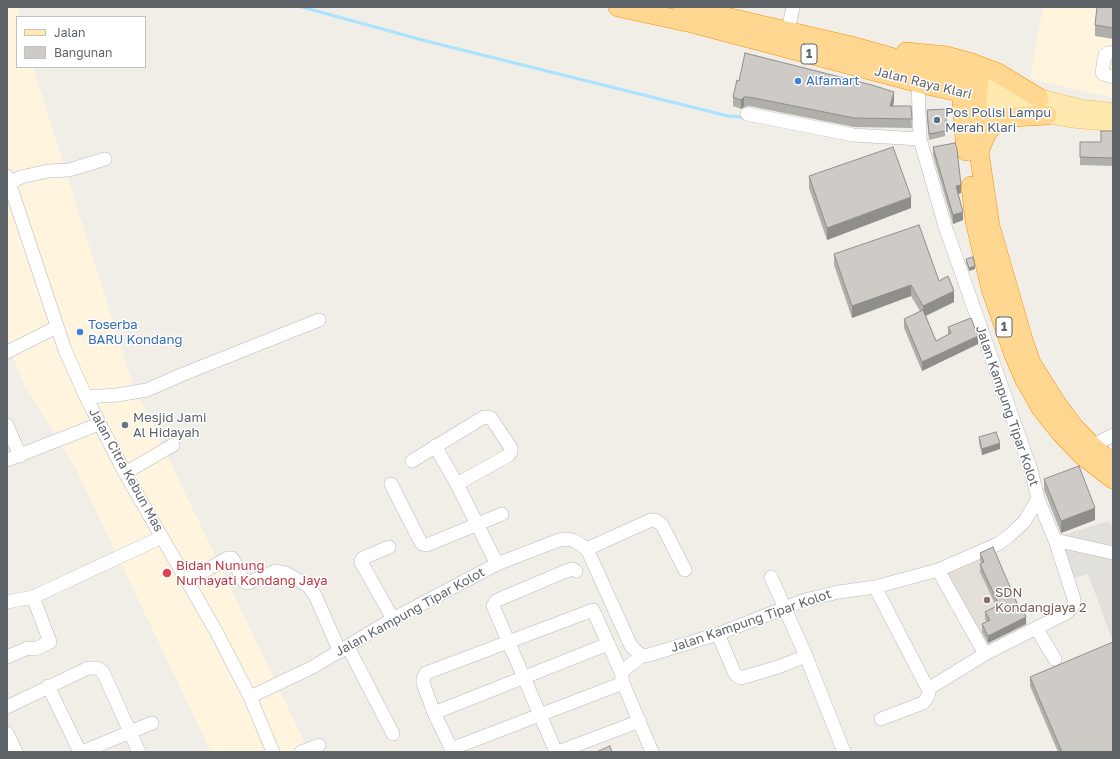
<!DOCTYPE html>
<html>
<head>
<meta charset="utf-8">
<style>
  body { margin:0 }
  #map { position:relative; width:1120px; height:759px; overflow:hidden; background:#f1eee7; font-family:"Golos Text",sans-serif }
  canvas { display:block }
  .frame { position:absolute; inset:0; border:8px solid #5e6468; pointer-events:none }
  .legend { position:absolute; left:16px; top:16px; width:130px; height:52px; box-sizing:border-box; background:#fff; border:1px solid #bfc1c3; margin:0; padding:5px 7px; list-style:none; font-size:12px; color:#5e6468 }
  .legend li { display:flex; align-items:center; gap:8px; height:20px }
  .legend b { width:20px; border:1px solid #bfc1c3 }
</style>
</head>
<body>
<div id="map">
<canvas width="1120" height="759"></canvas>
<div class="frame"></div>
<ul class="legend">
<li><b style="height:5px;background:#ffe9ae"></b>Jalan</li>
<li><b style="height:11px;background:#cecbc6"></b>Bangunan</li>
</ul>
</div>
<script>
const g = document.querySelector('canvas').getContext('2d');
g.lineJoin = 'round';
function fillPath(path, color) { g.fillStyle = color; g.fill(path, 'evenodd'); }
const toPath = rows => new Path2D(rows.map(r => 'M' + r).join(''));
function trace(path, color, width, dash) { g.strokeStyle = color; g.lineWidth = width; g.lineCap = dash ? 'butt' : 'round'; g.setLineDash(dash || []); g.stroke(path); }
function write(font, color, halo, rows, align = 'center') {
  g.font = font + ' "Golos Text",sans-serif'; g.lineWidth = 3; g.setLineDash([]); g.textBaseline = 'middle'; g.strokeStyle = halo; g.fillStyle = color; for (const [text, x, y, turn = 0] of rows) {
    g.save(); g.translate(x, y); g.rotate((+turn || 0) * Math.PI / 180); g.textAlign = isNaN(turn) ? turn : align; if (halo) g.strokeText(text, 0, 0); g.fillText(text, 0, 0); g.restore();
  }
}
fillPath(toPath([
  [7,7,17,7,19,17,17,17,17,67,33,67,132,382,309,752,211,752,76,469,24,384,7,342],
  [1043,7,1113,7,1113,98,1030,79]
]), '#fff4de');
fillPath(toPath([
  [1108,521,1113,527,1113,642,1088,574,1073,579,1060,536]
]), '#e2e0db');
fillPath(toPath([
  [992,548,1030,629,986,652,942,571]
]), '#e3dfd8');
trace(toPath([
  [302,7,426,41,728,116,743,117]
]), '#a9e3ff', 3);
const minor = toPath([
  [788,31,793,7],
  [1113,52,1108,53,1105,55,1102,72,1103,74,1113,77],
  [918,82,920,139,945,226,1031,470,1038,499,1055,540,1074,599,1074,604,1071,609,1066,613,985,654,928,689],
  [747,114,853,135,920,139],
  [7,176,65,350,86,397,125,473,217,633,250,697,273,752],
  [10,183,21,177,48,171,69,170,105,159],
  [7,352,57,327],
  [86,397,117,395,147,390,181,375,319,320],
  [7,425,20,456],
  [435,446,457,484,497,564],
  [1092,446,1113,435],
  [7,460,99,424],
  [412,461,484,417,491,418,511,448,511,452,509,455,457,484],
  [125,473,173,445],
  [391,484,420,541,422,544,427,545,502,514],
  [1055,540,1113,553],
  [389,547,363,558,361,562,393,619],
  [587,549,651,520,655,520,662,525,685,570],
  [938,570,985,654],
  [771,577,806,656,844,752],
  [188,580,228,558,232,558,234,561,244,582,248,583,276,571,286,573,308,586,315,595,340,652],
  [875,587,928,689,929,693,927,698,923,703,881,719],
  [7,602,33,597],
  [1036,628,1055,659],
  [718,634,735,674,741,678,778,667,806,656],
  [348,647,393,734],
  [7,657,28,648,35,649,50,642,33,597,162,537],
  [621,672,642,656],
  [48,686,80,752],
  [250,697,313,667,393,619,497,564,559,540,568,539,575,541,587,549,631,646,642,656,649,655,718,634,805,600,839,592,875,587,938,570,998,544,1010,535,1024,522,1038,499],
  [7,707,88,668,97,668,103,672,139,752],
  [434,713,608,644],
  [7,733,16,752],
  [451,749,623,683],
  [82,752,152,723],
  [301,752,319,745],
  [453,752,434,713,423,683,423,679,426,673,593,610,621,672,623,683,652,752],
  [556,752,493,606,496,601,500,599,566,571,572,569,576,571],
  [558,752,640,721]
]);
const major = toPath([
  [979,82,1082,108,1113,111],
  [977,96,1047,115,1077,120,1113,123]
]);
const highway = toPath([
  [618,7,692,23,927,85,974,95],
  [683,7,851,46,979,82,977,96,979,152,990,226,1023,340,1031,363,1056,403,1073,426,1092,446,1113,464],
  [906,52,946,56,972,63,998,73,1039,98],
  [964,78,962,102,966,151],
  [979,151,987,132,998,121,1012,117,1047,115],
  [971,186,975,221,991,289,1014,355,1024,378,1041,408,1060,432,1082,455,1113,479]
]);
trace(minor, '#b7babe', 14);
trace(major, '#f8ba59', 17);
trace(highway, '#f88f00', 20);
trace(minor, '#fff', 13);
trace(major, '#ffe9ae', 16);
trace(highway, '#ffd790', 19);
fillPath(toPath([
  [1113,7,1113,39,1095,36,1095,25],
  [739,81,894,101,893,106,911,106,912,128,854,127,749,106,744,107,741,109,733,106,733,97],
  [947,109,945,136,929,140,927,115],
  [1113,131,1113,166,1080,165,1080,142,1101,142],
  [933,147,961,193,958,194,963,220,953,224,933,155],
  [809,176,911,208,827,240,809,188],
  [834,254,939,281,954,302,926,316,936,341,948,335,948,327,978,344,922,371,904,328,904,319,920,311,911,296,852,318,834,265],
  [966,259,975,269,969,271,966,262],
  [979,437,1000,449,982,455,979,443],
  [1044,479,1095,520,1061,533,1044,490],
  [980,553,1026,624,988,643,982,632,982,624,987,622,985,619,985,612,996,606,980,572,980,564,981,563,980,560],
  [1030,677,1113,752,1058,752,1030,686]
]), '#b1afaa');
fillPath(toPath([
  [894,92,894,101,890,115,890,106],
  [744,97,744,107,741,109,741,100],
  [961,185,961,193,956,194,956,186],
  [911,197,911,208,827,240,827,228],
  [963,212,963,220,953,224,953,215],
  [975,266,975,269,969,271,969,268],
  [911,285,911,296,852,318,852,306],
  [954,291,954,302,923,317,923,306],
  [978,336,978,344,922,371,922,362],
  [1000,443,1000,449,982,455,982,449],
  [1095,508,1095,520,1061,533,1061,521],
  [1026,617,1026,624,988,643,988,636]
]), '#908e8b');
const building = toPath([
  [1097,7,1113,7,1113,28,1095,25,1097,7],
  [745,53,872,85,894,92,890,106,911,106,912,119,854,118,749,97,744,97,741,100,733,97,737,80,739,81,745,53],
  [947,109,945,131,929,134,927,110,947,109],
  [1101,131,1113,131,1113,158,1080,157,1080,142,1101,142,1101,131],
  [955,143,957,149,961,185,956,186,963,212,953,215,933,147,955,143],
  [893,147,911,197,827,228,809,176,893,147],
  [919,225,939,281,948,276,954,291,923,306,911,285,852,306,834,254,919,225],
  [973,257,975,266,969,268,966,259,973,257],
  [923,310,936,341,951,333,948,327,971,318,978,336,922,362,904,319,923,310],
  [996,432,1000,443,982,449,979,437,996,432],
  [1079,466,1095,508,1061,521,1044,479,1079,466],
  [993,547,1019,608,1022,607,1026,617,988,636,982,624,990,620,985,612,999,605,980,564,984,562,980,553,993,547],
  [1113,642,1113,752,1062,752,1030,677,1113,642],
  [610,746,612,752,596,752,610,746]
]);
fillPath(building, '#cecbc6');
trace(building, '#908e8b', 1);
for (const [x, y, r, color] of [
  [798,81,4,"#3f7fe0"],
  [937,120,4,"#5c6f8a"],
  [80,332,4,"#3f7fe0"],
  [125,425,4,"#6b7280"],
  [167,573,5,"#e0444e"],
  [987,600,4,"#8d6e63"]
]) { const dot = new Path2D(); dot.arc(x, y, r, 0, 2 * Math.PI); g.fillStyle = color; g.fill(dot); trace(dot, '#fff', 1.5); }
for (const [x, y, w] of [
  [809,54,16],
  [1004,327,16]
]) { const box = new Path2D(); box.roundRect(x - w / 2, y - 10, w, 20, 3); g.fillStyle = '#fff'; g.fill(box); trace(box, '#5e6468', 1); }
write('bold 12px', '#5e6468', null, [
  ["1",809,54],
  ["1",1004,327]
]);
write('13px', '#366cbe', '#fff', [
  ["Alfamart",806,81],
  ["Toserba",88,325],
  ["BARU Kondang",88,340]
], 'left');
write('13px', '#5e6468', '#fff', [
  ["Jalan Raya Klari",923,83,14],
  ["Jalan Kampung Tipar Kolot",1007,406,71],
  ["Jalan Citra Kebun Mas",126,470,61],
  ["Jalan Kampung Tipar Kolot",410,612,-29],
  ["Jalan Kampung Tipar Kolot",751,621,-19]
]);
write('13px', '#4e5e75', '#fff', [
  ["Pos Polisi Lampu",945,113],
  ["Merah Klari",945,128]
], 'left');
write('13px', '#5b616d', '#fff', [
  ["Mesjid Jami",133,418],
  ["Al Hidayah",133,433]
], 'left');
write('13px', '#be3a42', '#fff', [
  ["Bidan Nunung",176,566],
  ["Nurhayati Kondang Jaya",176,581]
], 'left');
write('13px', '#785e54', '#fff', [
  ["SDN",995,593],
  ["Kondangjaya 2",995,608]
], 'left');
</script>
</body>
</html>
